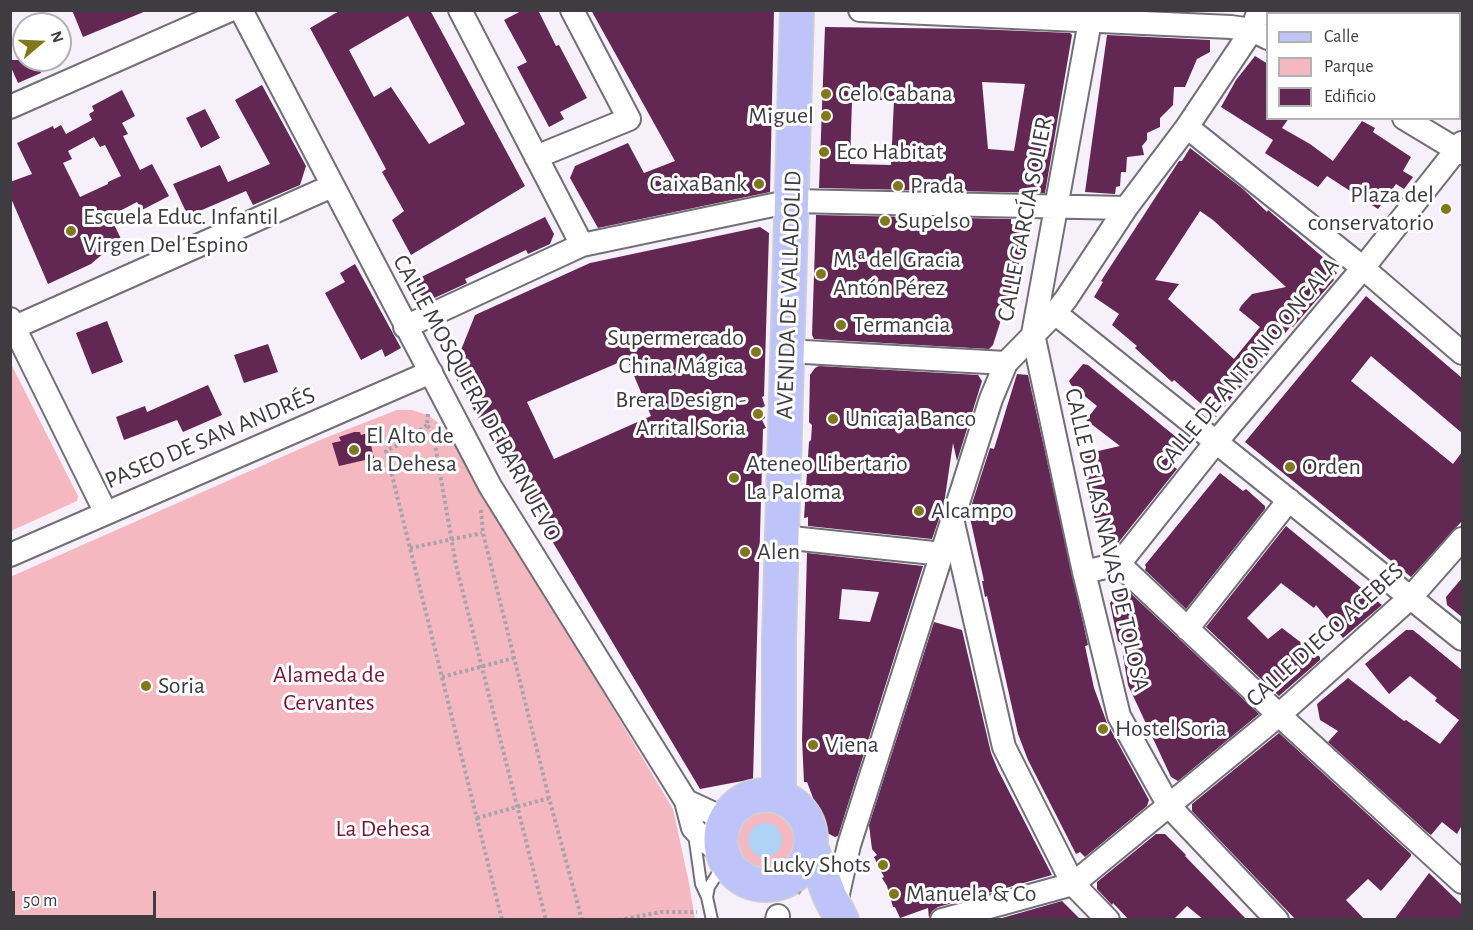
<!DOCTYPE html>
<html>
<head>
<meta charset="utf-8">
<style>
  body { margin:0 }
  #map { position:relative; width:1473px; height:930px; overflow:hidden; background:#f5f0fa; font-family:"Alegreya Sans",sans-serif }
  canvas { display:block }
  .frame { position:absolute; inset:0; border:12px solid #3e3c40; pointer-events:none }
  .legend { position:absolute; left:1266px; top:12px; width:195px; height:108px; box-sizing:border-box; background:#fff; border:2px solid #b2b1b3; margin:0; padding:8px 10px; list-style:none; font-size:18px; color:#3e3c40 }
  .legend li { display:flex; align-items:center; gap:12px; height:30px }
  .legend b { width:30px; border:2px solid #b2b1b3 }
  .north { position:absolute; left:12px; top:12px; width:60px; height:60px; box-sizing:border-box; background:#fff; border:2px solid #b2b1b3; border-radius:50%; rotate:71deg; font-size:16px; font-weight:700; line-height:24px; text-align:center; color:#3e3c40 }
  .north::after { content:''; display:block; margin:auto; width:21px; height:27px; background:#81771b; clip-path:polygon(50% 0,100% 100%,50% 72%,0 100%) }
  .scale { position:absolute; left:12px; top:891px; width:144px; height:27px; box-sizing:border-box; border:3px solid #3e3c40; border-top:0; padding-left:8px; font-size:18px; line-height:21px; white-space:nowrap; color:#3e3c40; -webkit-text-stroke:4px #fff; paint-order:stroke }
</style>
</head>
<body>
<div id="map">
<canvas width="1473" height="930"></canvas>
<div class="frame"></div>
<ul class="legend">
<li><b style="height:8px;background:#bec4fa"></b>Calle</li>
<li><b style="height:16px;background:#f6b8c0"></b>Parque</li>
<li><b style="height:16px;background:#622752"></b>Edificio</li>
</ul>
<div class="north">N</div>
<div class="scale">50 m</div>
</div>
<script>
const g = document.querySelector('canvas').getContext('2d');
g.lineJoin = 'round';
function fillPath(path, color) { g.fillStyle = color; g.fill(path, 'evenodd'); }
const toPath = rows => new Path2D(rows.map(r => 'M' + r).join(''));
function trace(path, color, width, dash) { g.strokeStyle = color; g.lineWidth = width; g.lineCap = dash ? 'butt' : 'round'; g.setLineDash(dash || []); g.stroke(path); }
function write(font, color, halo, rows, align = 'center') {
  g.font = font + ' "Alegreya Sans",sans-serif'; g.lineWidth = 6; g.setLineDash([]); g.textBaseline = 'middle'; g.strokeStyle = halo; g.fillStyle = color; for (const [text, x, y, turn = 0] of rows) {
    g.save(); g.translate(x, y); g.rotate((+turn || 0) * Math.PI / 180); g.textAlign = isNaN(turn) ? turn : align; if (halo) g.strokeText(text, 0, 0); g.fillText(text, 0, 0); g.restore();
  }
}
fillPath(toPath([
  [10,362,78,496,77,501,11,531],
  [397,410,412,410,428,415,440,424,450,436,673,809,688,878,695,919,11,919,10,577,320,440],
  '733 840a33 33 0 1 1 66 0a33 33 0 1 1-66 0Z'
]), '#f6b8c0');
fillPath(toPath([
  '748 840a17 17 0 1 1 34 0a17 17 0 1 1-34 0Z'
]), '#aed3f5');
fillPath(toPath([
  [72,10,145,10,146,11,83,37],
  [341,10,430,10,525,186,411,255,392,220,404,211,382,172,386,169,310,28],
  [408,16,465,124,429,144,391,87,374,97,349,50],
  [523,10,538,10,556,46,559,45,587,98,560,112,564,119,549,127,517,67,527,62,504,20],
  [591,10,774,10,770,192,598,228,570,178,575,166,628,143,644,173,675,161],
  [825,27,976,29,1070,33,1072,35,1045,193,819,188],
  [982,82,1025,84,1014,151,988,149],
  [852,100,894,100,891,165,850,164],
  [1107,35,1210,40,1210,52,1197,59,1185,87,1174,87,1173,105,1160,118,1160,127,1147,133,1147,140,1142,146,1144,155,1127,157,1126,172,1121,172,1120,186,1116,187,1115,194,1085,192],
  [1255,56,1268,64,1268,118,1289,118,1282,128,1310,144,1333,161,1362,121,1375,128,1373,132,1411,157,1403,171,1413,177,1404,189,1396,184,1378,209,1327,176,1318,187,1265,153,1273,140,1221,107,1236,80],
  [10,60,35,60,41,73,18,83,10,65],
  [262,85,306,166,300,185,253,205,246,191,188,216,173,184,220,165,228,182,270,164,235,100],
  [122,90,135,116,122,123,128,134,123,136,140,170,152,164,169,196,142,210,137,202,110,216,121,239,109,245,105,252,91,264,48,284,10,196,10,182,32,174,17,143,53,126,54,129,61,125,66,134,92,120,89,114,94,111,92,106],
  [94,137,100,147,105,145,121,176,108,182,108,184,80,197,63,163,72,159,68,151],
  [205,109,220,138,201,148,186,118],
  [1190,148,1243,189,1267,212,1268,210,1325,259,1323,261,1337,273,1333,278,1334,280,1293,327,1291,326,1216,417,1174,380,1172,382,1135,348,1137,346,1112,325,1119,314,1094,297,1103,282,1101,281,1179,161,1182,161],
  [1200,211,1213,220,1286,287,1252,294,1241,306,1239,310,1260,327,1234,359,1168,299,1179,284,1155,280],
  [816,215,1011,219,1011,224,1031,225,993,345,989,349,814,339,812,335],
  [545,217,554,234,550,244,528,254,526,250,465,279,467,283,430,300,419,294,417,290,417,279],
  [760,227,769,233,764,396,762,397,765,406,761,408,765,418,762,420,766,428,763,429,753,779,700,789,459,385,453,370,475,315,590,263],
  [627,359,651,416,554,459,527,402],
  [355,264,401,348,385,357,382,349,361,360,325,293,345,282,340,273],
  [1366,296,1462,378,1462,433,1371,356,1351,381,1453,464,1462,452,1462,521,1411,577,1245,442],
  [107,321,123,362,92,374,76,333],
  [268,344,278,372,244,383,234,355],
  [1083,364,1088,365,1187,446,1171,465,1177,469,1118,543,1095,521,1081,455,1120,446,1086,420,1097,406,1071,385,1069,381],
  [819,366,978,375,982,381,957,461,953,443,944,504,932,539,808,526,808,517,804,518,809,442,811,440,812,425,809,422,810,375,815,368],
  [1017,374,1028,375,1088,645,1085,646,1094,688,1107,723,1149,800,1147,806,1085,857,1080,852,1076,854,1028,760,1018,734,987,596,985,597,982,581,984,581,969,513,990,448,994,449],
  [208,385,222,415,183,432,177,420,124,440,116,417,145,406,147,412],
  [354,432,360,432,361,435,368,433,374,458,339,466,332,443,341,441,339,437],
  [1220,473,1243,491,1246,489,1265,506,1265,509,1186,609,1145,570,1146,567,1145,565],
  [1286,526,1382,605,1343,638,1316,605,1314,608,1281,583,1247,618,1268,639,1282,628,1320,657,1320,660,1279,696,1206,627],
  [807,553,923,566,838,836,835,837,827,833,823,823,795,833,791,823,818,811,807,782,804,782,802,739],
  [842,589,879,592,870,622,839,619],
  [1462,578,1462,617,1447,605,1446,597],
  [1122,588,1126,589,1259,714,1178,781,1171,777,1128,685,1121,643,1118,641,1110,603],
  [934,622,962,630,991,753,998,770,1052,875,938,907,932,911,929,918,928,908,900,918,895,907,893,907,887,886,882,878,884,877,874,857,877,855,872,849,869,825],
  [1406,630,1413,630,1462,670,1462,825,1457,834,1442,822,1431,835,1427,832,1328,742,1338,731,1320,720,1317,704,1348,678,1404,721,1406,720,1440,744,1459,720,1435,701,1437,698,1410,676,1389,694,1365,664],
  [1279,733,1411,854,1411,856,1381,891,1368,879,1346,900,1365,920,1296,920,1192,811,1192,804],
  [1156,834,1165,834,1186,855,1185,856,1247,920,1204,920,1187,906,1173,920,1129,920,1113,903,1112,905,1097,889,1097,882],
  [1429,873,1462,905,1462,920,1394,920],
  [1062,901,1081,920,995,920]
]), '#622752');
const lane = toPath([
  [694,834,701,884,707,897],
  [712,920,707,897,709,887,725,862]
]);
const street = toPath([
  [241,10,490,486,686,801,693,828,706,842,721,851],
  [460,10,582,245],
  [860,10,1231,27,1252,30,1268,38],
  [1092,10,1033,334,1084,572,1119,716,1169,806,1277,920],
  [1362,14,1363,10],
  [1434,14,1436,10],
  [10,107,230,10],
  [1404,118,1462,153],
  [1187,127,1363,268,1462,353],
  [536,157,629,119,572,10],
  [1055,313,1462,639],
  [10,319,106,513],
  [15,327,332,186],
  [405,327,582,245,792,201,1126,208],
  [786,351,1006,363],
  [953,523,1004,747,1073,884,1108,920],
  [782,537,943,554],
  [10,555,431,372],
  [1119,564,1279,715,1462,882],
  [1084,572,1119,564,1216,442,1363,268,1462,143],
  [1187,629,1289,500],
  [686,801,725,819],
  [835,907,849,845,991,399,1006,363,1055,313,1066,299,1126,208,1187,127,1252,30,1259,10],
  [777,920,778,916],
  [942,920,1073,884,1279,715,1411,597,1462,539]
]);
const primary = toPath([
  '721 840a45 45 0 1 1 90 0a45 45 0 1 1-90 0Z',
  [779,796,779,640,797,10],
  [811,847,830,897,842,920]
]);
trace(lane, '#736f77', 14);
trace(street, '#736f77', 26);
trace(primary, '#d1d0d1', 36);
trace(toPath([
  [428,414,427,425,433,433,456,565,546,920],
  [427,425,404,442,386,451,502,920],
  [481,510,483,533,549,798,582,920],
  [410,548,482,533],
  [442,677,514,658],
  [804,794,817,823],
  [477,818,549,798],
  [783,882,802,894],
  [619,920,661,912,697,912]
]), '#a6a3aa', 4, [3, 3]);
trace(lane, '#fff', 10);
trace(street, '#fff', 22);
trace(primary, '#bec4fa', 33);
for (const [x, y, r, color] of [
  [826,94,6,"#81771b"],
  [826,116,6,"#81771b"],
  [824,152,6,"#81771b"],
  [759,184,6,"#81771b"],
  [898,186,6,"#81771b"],
  [1446,209,6,"#81771b"],
  [885,221,6,"#81771b"],
  [71,231,6,"#81771b"],
  [821,274,6,"#81771b"],
  [841,325,6,"#81771b"],
  [756,352,6,"#81771b"],
  [758,414,6,"#81771b"],
  [833,419,6,"#81771b"],
  [354,450,6,"#81771b"],
  [1290,467,6,"#81771b"],
  [734,478,6,"#81771b"],
  [919,511,6,"#81771b"],
  [745,552,6,"#81771b"],
  [146,686,6,"#81771b"],
  [1103,729,6,"#81771b"],
  [813,745,6,"#81771b"],
  [883,865,6,"#81771b"],
  [894,894,6,"#81771b"]
]) { const dot = new Path2D(); dot.arc(x, y, r, 0, 2 * Math.PI); g.fillStyle = color; g.fill(dot); trace(dot, '#fff', 2); }
write('24px', '#3e3c40', '#fff', [
  ["Celo Cabana",838,94],
  ["Miguel",814,116,"right"],
  ["Eco Habitat",836,152],
  ["CaixaBank",747,184,"right"],
  ["Prada",910,186],
  ["Plaza del",1434,195,"right"],
  ["conservatorio",1434,223,"right"],
  ["Escuela Educ. Infantil",83,217],
  ["Virgen Del Espino",83,245],
  ["Supelso",897,221],
  ["M.ª del Gracia",833,260],
  ["Antón Pérez",833,288],
  ["Termancia",853,325],
  ["Supermercado",744,338,"right"],
  ["China Mágica",744,366,"right"],
  ["Brera Design -",746,400,"right"],
  ["Arrital Soria",746,428,"right"],
  ["Unicaja Banco",845,419],
  ["El Alto de",366,436],
  ["la Dehesa",366,464],
  ["Ateneo Libertario",746,464],
  ["La Paloma",746,492],
  ["Orden",1302,467],
  ["Alcampo",931,511],
  ["Alen",757,552],
  ["Soria",158,686],
  ["Hostel Soria",1115,729],
  ["Viena",825,745],
  ["Lucky Shots",871,865,"right"],
  ["Manuela & Co",906,894]
], 'left');
write('24px', '#3e3c40', '#fff', [
  ["CALLE GARCÍA SOLIER",1025,219,-79],
  ["AVENIDA DE VALLADOLID",789,295,-88],
  ["CALLE DE ANTONIO ONCALA",1247,365,-50],
  ["CALLE MOSQUERA DE BARNUEVO",477,398,61],
  ["PASEO DE SAN ANDRÉS",210,438,-23],
  ["CALLE DE LAS NAVAS DE TOLOSA",1107,540,77],
  ["CALLE DIEGO ACEBES",1325,635,-42]
]);
write('24px', '#791633', '#fff', [
  ["Alameda de",329,675],
  ["Cervantes",329,703],
  ["La Dehesa",383,829]
]);
</script>
</body>
</html>
